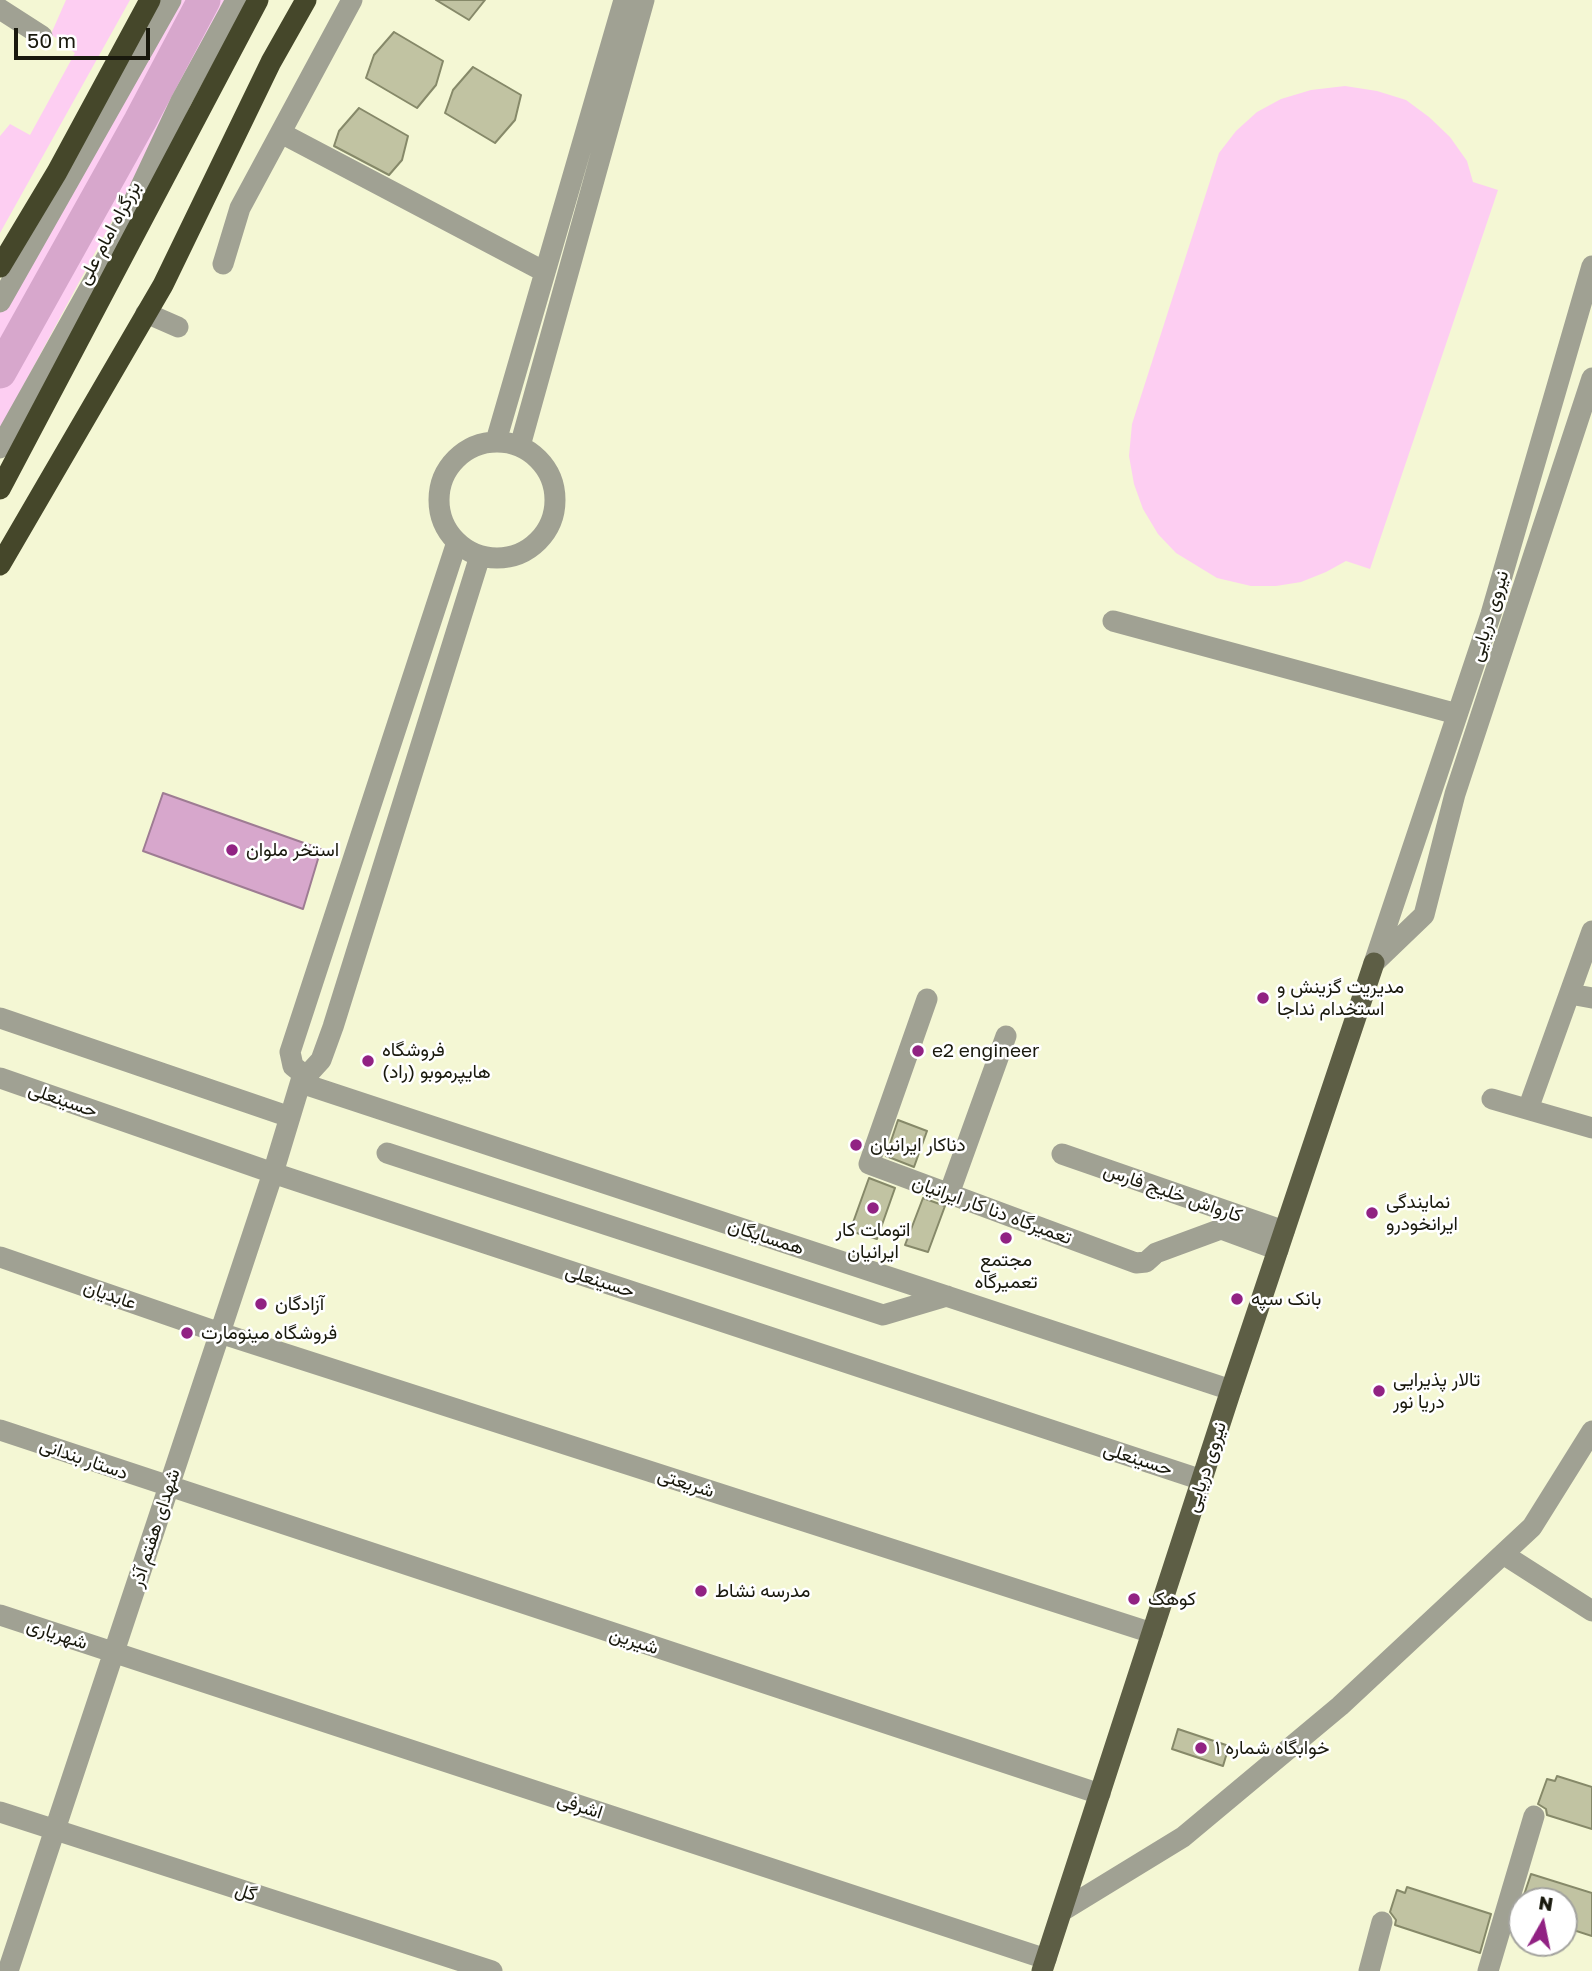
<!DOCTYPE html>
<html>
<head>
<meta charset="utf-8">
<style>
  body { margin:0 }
  #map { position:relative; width:1592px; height:1971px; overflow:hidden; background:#f4f7d4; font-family:"Golos Text",sans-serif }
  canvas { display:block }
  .north { position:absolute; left:1508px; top:1887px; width:70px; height:70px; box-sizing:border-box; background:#fff; border:2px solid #a3a39e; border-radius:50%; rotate:9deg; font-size:19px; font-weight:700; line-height:28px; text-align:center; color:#19190d }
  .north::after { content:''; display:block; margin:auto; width:24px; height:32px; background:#912283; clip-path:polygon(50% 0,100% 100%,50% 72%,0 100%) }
  .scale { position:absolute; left:14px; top:28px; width:136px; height:32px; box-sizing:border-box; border:4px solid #19190d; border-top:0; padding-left:9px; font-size:21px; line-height:24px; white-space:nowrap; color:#19190d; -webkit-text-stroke:5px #fff; paint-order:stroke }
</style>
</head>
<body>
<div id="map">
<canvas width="1592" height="1971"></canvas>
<div class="north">N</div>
<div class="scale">50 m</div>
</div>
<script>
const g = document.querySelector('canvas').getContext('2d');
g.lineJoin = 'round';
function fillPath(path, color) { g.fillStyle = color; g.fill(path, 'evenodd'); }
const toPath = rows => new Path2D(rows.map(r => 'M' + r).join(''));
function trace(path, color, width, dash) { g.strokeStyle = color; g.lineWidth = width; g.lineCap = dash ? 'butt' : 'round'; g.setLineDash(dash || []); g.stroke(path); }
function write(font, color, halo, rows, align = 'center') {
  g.font = font + ' "Golos Text",Vazirmatn,sans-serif'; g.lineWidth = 5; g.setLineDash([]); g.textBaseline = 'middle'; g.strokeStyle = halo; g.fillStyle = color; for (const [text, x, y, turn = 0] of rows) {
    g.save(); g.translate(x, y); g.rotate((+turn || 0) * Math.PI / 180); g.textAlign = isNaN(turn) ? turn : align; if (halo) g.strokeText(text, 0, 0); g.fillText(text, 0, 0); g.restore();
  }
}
fillPath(toPath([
  [66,0,130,0,0,233,0,136,10,124,30,135,75,53,51,34],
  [175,0,231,0,0,429,0,311],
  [1345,86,1377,91,1406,100,1429,117,1450,137,1467,161,1473,182,1498,190,1370,569,1346,561,1326,572,1301,582,1276,586,1251,586,1217,578,1176,553,1158,534,1143,509,1134,484,1129,456,1132,424,1219,153,1236,131,1257,112,1281,99,1311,90]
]), '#fdcef2');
const water = toPath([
  [163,793,321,849,303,909,143,851,163,793]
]);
fillPath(water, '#d7a7cc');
trace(water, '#9e7c93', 2);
trace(toPath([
  [0,372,140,121,204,0]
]), '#d7a7cc', 33);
const building = toPath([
  [436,0,485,0,469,20,436,0],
  [394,32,443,61,436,85,417,108,366,78,374,55,394,32],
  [473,67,521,95,515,120,495,143,445,113,453,90,473,67],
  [359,108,408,136,402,160,389,175,334,146,339,131,359,108],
  [898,1120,927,1131,914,1167,886,1156,898,1120],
  [869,1178,895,1188,877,1239,850,1231,869,1178],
  [923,1198,945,1206,928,1252,905,1245,923,1198],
  [1178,1729,1229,1746,1223,1766,1172,1749,1178,1729],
  [1557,1776,1592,1787,1592,1829,1547,1815,1546,1809,1538,1804,1547,1779,1555,1781,1557,1776],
  [1531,1874,1592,1893,1592,1936,1564,1927,1564,1901,1522,1901,1531,1874],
  [1407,1887,1491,1914,1480,1953,1395,1925,1396,1920,1390,1912,1397,1890,1405,1893,1407,1887]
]);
fillPath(building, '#c1c3a2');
trace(building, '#868969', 2);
trace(toPath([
  [0,9,42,36],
  [281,133,545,272],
  [223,264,240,208,352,0],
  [1592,266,1491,614,1374,963,1424,915,1455,794,1592,378],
  [0,302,171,0],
  [146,313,178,327],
  [496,441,624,0],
  '439 500a58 58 0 1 1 116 0a58 58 0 1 1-116 0Z',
  [520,446,644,0],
  [0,448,111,250,181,101,236,0],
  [1113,621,1457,714],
  [1570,994,1592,998],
  [927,999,869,1164,1136,1263,1146,1262,1156,1253,1221,1229,1278,1250],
  [0,1018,290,1117],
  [303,1074,293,1066,290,1052,457,542],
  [0,1078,273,1173,1202,1480],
  [301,1083,1231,1390],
  [1492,1099,1592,1128],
  [1528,1109,1592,931],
  [387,1153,883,1315,947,1296],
  [1062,1154,1284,1231],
  [949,1194,1006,1036],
  [0,1257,220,1333,1152,1633],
  [0,1430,1100,1794],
  [1503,1554,1592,1611],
  [0,1615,1046,1959],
  [0,1812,492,1971],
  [1062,1911,1183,1837,1340,1706,1532,1527,1592,1431],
  [8,1971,273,1173,303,1074,311,1071,321,1060,333,1027,480,556],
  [1369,1971,1382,1922],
  [1488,1971,1534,1816]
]), '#a0a193', 21);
trace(toPath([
  [1042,1971,1231,1390,1374,963]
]), '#5d5e45', 21);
trace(toPath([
  [0,267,57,172,150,0],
  [0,489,258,0],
  [0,565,163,285,271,62,306,0]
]), '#45472a', 21);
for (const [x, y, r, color] of [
  [232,850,7,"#912283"],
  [1263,998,7,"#912283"],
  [918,1051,7,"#912283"],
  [368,1061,7,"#912283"],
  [856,1145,7,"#912283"],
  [873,1208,7,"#912283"],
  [1372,1213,7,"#912283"],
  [1006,1238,7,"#912283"],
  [1237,1299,7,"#912283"],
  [261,1304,7,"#912283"],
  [187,1333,7,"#912283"],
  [1379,1391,7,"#912283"],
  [701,1591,7,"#912283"],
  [1134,1599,7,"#912283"],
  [1201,1748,7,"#912283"]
]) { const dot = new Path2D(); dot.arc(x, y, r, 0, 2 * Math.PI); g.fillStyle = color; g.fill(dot); trace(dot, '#fff', 2.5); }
write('19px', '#19190d', '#fff', [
  ["بزرگراه امام علی",109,233,-62],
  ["نیروی دریایی",1489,616,-73],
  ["حسینعلی",63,1100,19],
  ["کارواش خلیج فارس",1173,1193,19],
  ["تعمیرگاه دنا کار ایرانیان",992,1210,20],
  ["همسایگان",766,1237,18],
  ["حسینعلی",600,1281,18],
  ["عابدیان",110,1295,19],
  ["دستار بندانی",84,1459,19],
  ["حسینعلی",1138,1459,18],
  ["نیروی دریایی",1206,1467,-72],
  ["شریعتی",686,1483,18],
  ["شهدای هفتم آذر",155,1528,-72],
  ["شهریاری",57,1634,18],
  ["شیرین",634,1641,18],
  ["اشرفی",580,1806,18],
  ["گل",246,1892,18]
]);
write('19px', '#19190d', '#fff', [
  ["استخر ملوان",246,850],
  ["مدیریت گزینش و",1277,987],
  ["استخدام نداجا",1277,1009],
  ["فروشگاه",382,1050],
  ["هایپرموبو (راد)",382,1072],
  ["e2 engineer",932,1051],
  ["دناکار ایرانیان",870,1145],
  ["نمایندگی",1386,1202],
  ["ایرانخودرو",1386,1224],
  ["اتومات کار",873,1230,"center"],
  ["ایرانیان",873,1252,"center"],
  ["مجتمع",1006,1260,"center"],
  ["تعمیرگاه",1006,1282,"center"],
  ["بانک سپه",1251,1299],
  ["آزادگان",275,1304],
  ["فروشگاه مینومارت",201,1333],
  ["تالار پذیرایی",1393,1380],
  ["دریا نور",1393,1402],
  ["مدرسه نشاط",715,1591],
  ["کوهک",1148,1599],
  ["خوابگاه شماره ۱",1215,1748]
], 'left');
</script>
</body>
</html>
